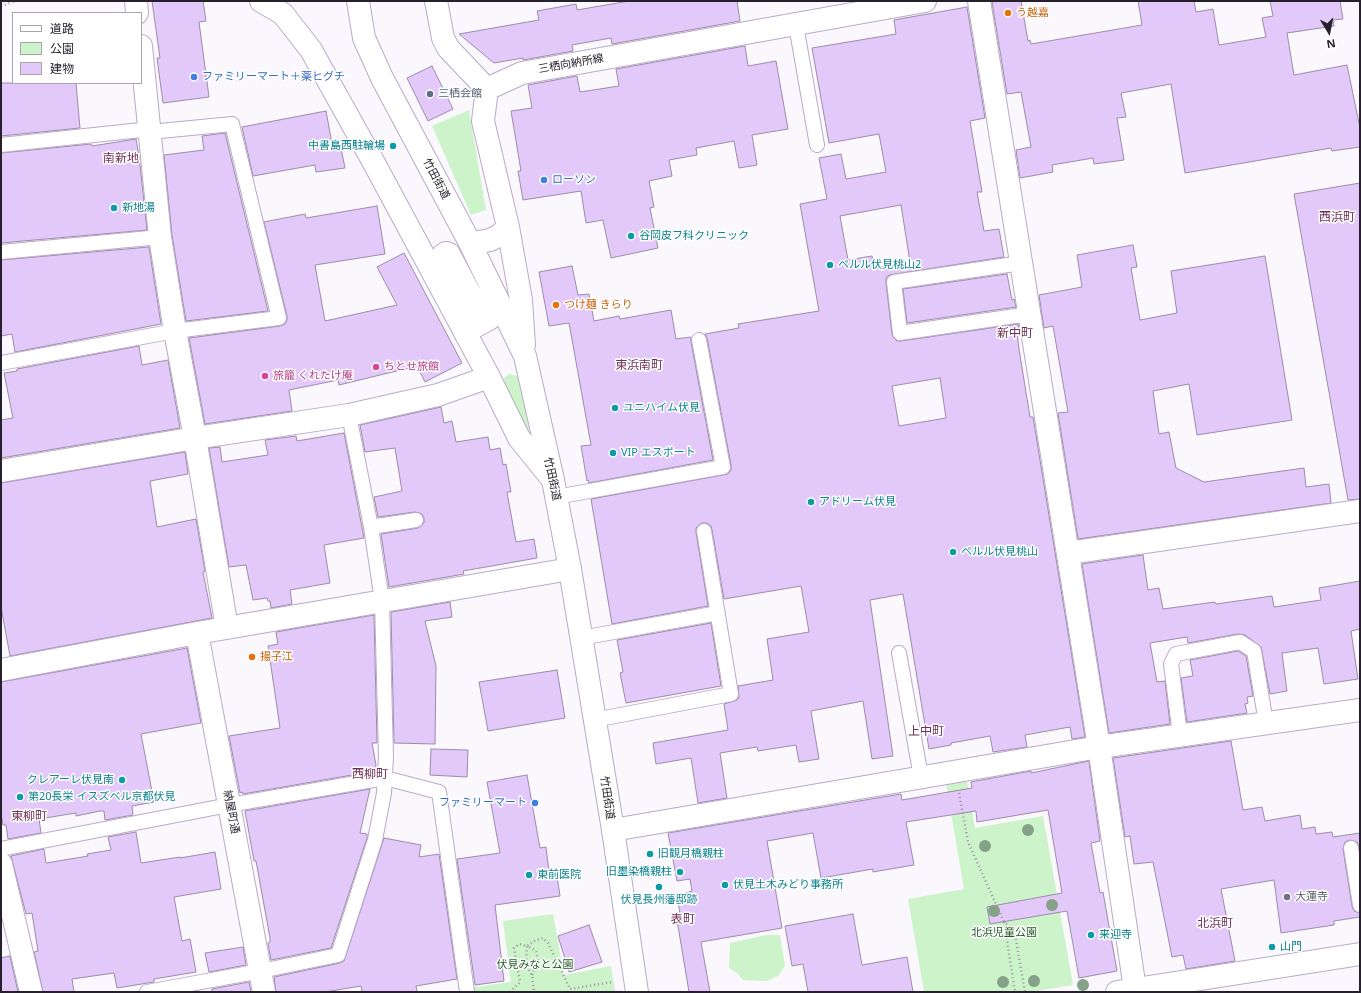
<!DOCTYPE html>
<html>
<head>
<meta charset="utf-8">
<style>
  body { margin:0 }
  #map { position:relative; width:1361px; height:993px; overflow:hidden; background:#faf7fd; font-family:"Noto Sans","Noto Sans JP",sans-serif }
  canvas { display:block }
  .frame { position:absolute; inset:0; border:2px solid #26202c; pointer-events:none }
  .legend { position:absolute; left:12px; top:12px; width:130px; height:72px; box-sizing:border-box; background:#fff; border:1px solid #a8a6ab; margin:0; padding:5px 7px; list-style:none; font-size:12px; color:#26202c }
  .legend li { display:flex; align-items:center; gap:8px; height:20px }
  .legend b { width:20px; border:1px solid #a8a6ab }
  .north { position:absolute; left:1309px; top:12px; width:40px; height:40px; -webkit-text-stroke:3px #fff; paint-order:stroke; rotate:170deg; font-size:11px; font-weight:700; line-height:16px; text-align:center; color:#26202c }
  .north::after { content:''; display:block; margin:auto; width:14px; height:18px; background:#26202c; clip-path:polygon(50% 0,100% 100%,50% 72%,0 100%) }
</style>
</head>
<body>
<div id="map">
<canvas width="1361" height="993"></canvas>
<div class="frame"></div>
<ul class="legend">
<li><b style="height:5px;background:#fff"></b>道路</li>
<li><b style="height:11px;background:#cdf3cb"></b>公園</li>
<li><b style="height:11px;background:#e2c9f9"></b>建物</li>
</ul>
<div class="north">N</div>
</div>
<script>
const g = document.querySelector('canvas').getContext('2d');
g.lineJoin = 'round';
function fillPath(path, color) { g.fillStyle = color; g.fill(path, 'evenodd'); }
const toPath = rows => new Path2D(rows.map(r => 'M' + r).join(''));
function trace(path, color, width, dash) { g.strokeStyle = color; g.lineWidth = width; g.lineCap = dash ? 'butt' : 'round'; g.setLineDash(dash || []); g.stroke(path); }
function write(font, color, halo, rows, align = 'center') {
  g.font = font + ' "Noto Sans","Noto Sans JP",sans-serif'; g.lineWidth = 3; g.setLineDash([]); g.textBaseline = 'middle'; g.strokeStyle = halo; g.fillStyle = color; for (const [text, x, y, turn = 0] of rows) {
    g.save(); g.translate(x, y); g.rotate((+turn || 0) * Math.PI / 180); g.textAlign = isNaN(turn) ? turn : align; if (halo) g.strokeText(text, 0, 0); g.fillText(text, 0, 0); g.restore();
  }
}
fillPath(toPath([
  [469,110,486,210,471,215,432,126],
  [509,374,517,376,521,383,530,436,505,385,504,378],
  [967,781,975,828,1043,816,1073,985,1031,992,924,992,908,899,964,889,946,784],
  [553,914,564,975,611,966,615,991,608,992,469,992,468,988,511,982,503,921],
  [766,935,780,935,785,966,778,976,767,981,743,980,737,973,729,968,730,943]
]), '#cdf3cb');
const building = toPath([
  [152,1,203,1,206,21,199,22,209,97,163,103,157,58,160,58,152,1],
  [629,1,737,1,740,21,612,44,611,38,572,45,573,51,523,60,523,58,494,63,459,34,539,20,537,11,576,4,577,10,629,1],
  [1000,1,1021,1,1028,41,1030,40,1031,44,1142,25,1138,1,1194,1,1196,12,1213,9,1219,45,1266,37,1262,18,1273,16,1270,1,1340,1,1343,19,1333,20,1334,26,1287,33,1294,75,1347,65,1360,128,1360,147,1332,151,1331,148,1185,173,1171,84,1121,93,1126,117,1117,118,1124,160,1094,164,1093,158,1052,165,1053,172,1020,178,1016,150,1031,147,1021,92,1007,94,992,2,1000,1],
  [967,7,985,118,970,121,982,192,977,192,984,231,999,229,1004,257,889,275,886,278,886,283,892,334,894,338,897,341,901,341,1018,324,1020,333,1017,333,1019,349,1030,417,1033,417,1085,737,1072,739,1070,727,1025,735,1027,747,993,752,990,736,951,743,951,745,929,749,903,594,870,600,893,756,872,759,863,701,811,711,819,759,799,762,796,745,758,751,757,747,720,753,727,798,698,803,691,758,656,764,653,743,728,730,724,704,737,700,739,697,738,686,773,680,767,639,809,632,801,586,724,599,712,530,711,526,707,523,702,523,696,528,696,532,708,606,612,624,591,499,728,474,731,470,731,465,707,338,705,334,739,328,738,324,819,311,800,204,827,199,819,158,841,154,846,179,886,172,879,134,829,143,812,48,896,34,894,20,967,7],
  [901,205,910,262,874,268,872,256,848,260,840,216,901,205],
  [940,378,946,418,899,426,892,386,940,378],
  [745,46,748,66,776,61,788,129,752,135,757,165,739,168,734,141,696,148,697,155,669,160,672,176,649,181,654,207,650,208,658,248,611,258,603,220,586,223,581,191,523,200,518,171,521,171,511,111,532,108,528,85,577,76,580,92,619,86,616,69,745,46],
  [432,66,453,109,428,121,407,78,432,66],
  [1,83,76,83,80,128,1,136,1,83],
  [326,111,333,149,341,148,345,168,316,172,315,165,253,176,242,127,326,111],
  [225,133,268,311,186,321,172,235,164,155,204,150,202,136,225,133],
  [136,139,139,156,147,230,1,243,1,153,91,144,92,146,136,139],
  [1360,183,1360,499,1348,500,1294,194,1360,183],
  [377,206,385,254,315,265,325,321,397,305,377,267,404,253,462,363,425,382,417,366,339,385,338,380,289,390,292,411,205,424,189,338,280,326,285,324,287,320,287,316,264,222,305,214,306,218,377,206],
  [1133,245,1137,267,1131,268,1140,320,1177,313,1171,271,1265,256,1292,420,1197,435,1189,384,1153,391,1159,434,1169,432,1176,468,1204,482,1304,468,1306,487,1329,484,1331,503,1078,539,1058,413,1068,412,1053,326,1044,328,1039,295,1082,287,1077,255,1133,245],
  [149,247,161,324,15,352,12,334,1,336,1,260,149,247],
  [572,266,578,295,589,294,594,321,619,316,620,319,671,310,676,339,691,337,691,342,713,460,589,483,588,480,587,481,581,446,591,445,569,323,549,326,539,272,572,266],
  [1007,274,1012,300,1014,299,1016,307,907,323,903,289,1007,274],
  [139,346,142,365,168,360,180,428,1,458,1,420,13,418,4,373,17,371,17,369,139,346],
  [441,407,444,423,452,421,456,442,488,437,490,450,500,448,503,465,506,464,511,492,507,492,516,542,534,539,537,558,463,571,464,574,447,577,389,587,381,534,418,528,424,523,424,518,422,514,415,512,378,517,374,497,402,491,395,448,365,452,360,425,441,407],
  [344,433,364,538,324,545,330,583,290,590,292,604,271,608,270,601,268,601,267,598,253,600,246,565,229,567,209,448,220,447,222,462,268,455,265,440,296,436,297,441,344,433],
  [185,452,188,474,150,481,157,527,196,519,205,571,203,572,212,618,10,656,1,607,1,483,185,452],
  [1143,555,1148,590,1159,588,1163,609,1215,602,1216,604,1272,596,1274,607,1321,600,1319,588,1360,581,1360,629,1351,631,1358,679,1324,684,1318,648,1282,653,1287,691,1270,694,1261,647,1245,635,1238,634,1188,643,1187,637,1150,643,1157,682,1165,681,1170,724,1109,733,1082,564,1143,555],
  [450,602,452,617,425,621,436,666,435,744,394,743,391,612,450,602],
  [374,615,377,743,372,743,376,765,375,771,243,794,242,792,240,793,229,736,280,728,268,646,278,644,276,632,374,615],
  [711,623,721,686,626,703,620,673,623,672,617,640,711,623],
  [187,648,201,723,141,734,154,802,132,806,133,815,105,820,104,811,100,811,76,816,76,813,39,819,41,833,8,839,6,825,3,825,1,814,1,682,187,648],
  [1238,651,1246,656,1253,696,1247,697,1248,703,1245,704,1247,713,1187,722,1181,678,1193,676,1190,660,1238,651],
  [557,670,565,718,488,731,479,682,557,670],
  [1231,741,1243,810,1262,807,1265,821,1300,815,1302,829,1315,827,1316,834,1332,832,1333,837,1360,833,1360,850,1357,842,1350,840,1345,842,1343,849,1352,906,1354,911,1360,913,1360,917,1334,921,1334,925,1281,933,1274,880,1221,889,1235,961,1186,969,1183,955,1172,957,1153,862,1134,864,1130,836,1125,837,1113,758,1231,741],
  [431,749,468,750,467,777,430,775,431,749],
  [1089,761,1100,841,1091,843,1100,893,1103,892,1117,971,1079,978,1067,911,990,924,987,907,1062,893,1048,810,977,822,976,811,906,822,914,865,873,872,873,869,821,878,813,833,767,841,782,928,701,942,710,992,689,992,677,920,681,920,677,896,692,891,690,879,677,881,668,833,901,794,902,800,972,788,971,782,1031,771,1031,773,1089,761],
  [527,775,540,848,546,847,549,871,556,870,560,896,495,905,504,981,475,985,457,859,500,853,487,782,527,775],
  [370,789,360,833,367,834,367,838,331,948,271,960,268,943,270,942,270,938,256,861,254,861,245,811,370,789],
  [136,832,141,863,180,857,180,858,215,852,221,889,174,897,182,941,190,939,196,972,154,979,154,982,117,988,114,973,72,979,74,992,43,992,34,952,38,951,32,913,26,914,11,856,44,849,46,863,88,856,87,854,111,850,108,837,136,832],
  [384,838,421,845,419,857,439,854,457,979,416,986,417,992,362,992,361,986,325,992,276,992,274,977,340,963,344,961,384,838],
  [853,914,862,965,907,957,913,992,808,992,803,964,792,966,785,926,853,914],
  [589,925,602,962,569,972,558,936,589,925],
  [243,947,246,965,209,972,205,953,243,947],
  [10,956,18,992,1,992,1,958,10,956],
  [249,982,251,992,212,992,212,989,249,982]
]);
fillPath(building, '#e2c9f9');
trace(building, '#9b8ca9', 1);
const lane = toPath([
  [796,25,817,145],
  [1,145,150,129],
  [1,252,160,237],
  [1021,263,894,282,900,333,1029,314],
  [1,363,175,331,279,318,232,124,150,132],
  [556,497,723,467,699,340],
  [371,527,416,520],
  [581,638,718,613],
  [899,653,921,777],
  [594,720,731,694,704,531],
  [1180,735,1171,664,1176,654,1240,642,1254,651,1266,723],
  [1351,848,1360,905],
  [1,849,229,805,385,778,439,792,467,992],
  [147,992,261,971,338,955,375,840,384,793,386,756,382,601,371,527,349,415]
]);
const street = toPath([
  [136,1,137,13],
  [261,1,283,14,311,50,374,163,489,377,519,438,553,480],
  [436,1,443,38,448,48,487,89],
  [979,1,1099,747,1135,989],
  [141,46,160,237,175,331,195,438,227,628],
  [446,253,449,254,469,292,489,319,474,327,462,307,462,297,443,261,443,255,446,253],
  [1,471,195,438,349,415,438,395,489,377],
  [1068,553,1360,511],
  [197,633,264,992],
  [1,670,197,633,570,569],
  [613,830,1099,747,1360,710],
  [1,864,31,992],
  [1117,992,1360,954]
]);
const secondary = toPath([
  [358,1,364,38,382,78,469,241,525,356,553,480,570,569,613,830,637,992],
  [469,241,480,242,490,240,500,235,508,227],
  [524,345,521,300,508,227,483,121,487,89,522,73,925,1]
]);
trace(lane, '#baaac8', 16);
trace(street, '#baaac8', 24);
trace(secondary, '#baaac8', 24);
trace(toPath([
  [1,6,15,1],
  [959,793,968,842,1004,922,1014,929,1025,992],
  [1004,922,1015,992],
  [532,975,538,959,536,951,527,946,526,960,529,970,532,975,534,992],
  [510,992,520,982,514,948,519,944,527,946,536,940,543,938,548,943,570,989],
  [568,992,570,989,612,982]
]), '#99949d', 2.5, [1, 3]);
trace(lane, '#fff', 14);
trace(street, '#fff', 22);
trace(secondary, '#fff', 22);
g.fillStyle = '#85a187';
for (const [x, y] of [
  [1028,830],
  [985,846],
  [1052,905],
  [994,911],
  [1034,981],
  [1003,982],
  [1083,985]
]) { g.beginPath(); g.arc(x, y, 6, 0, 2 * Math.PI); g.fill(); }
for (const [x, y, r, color] of [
  [1008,13,4,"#e8710a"],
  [194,77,4,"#3f7fe0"],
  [430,94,4,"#5c6f8a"],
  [393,146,4,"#0f9aa8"],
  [544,180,4,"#3f7fe0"],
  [114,208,4,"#0f9aa8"],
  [631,236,4,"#0f9aa8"],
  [830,265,4,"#0f9aa8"],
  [556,305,4,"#e8710a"],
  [376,367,4,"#d1479c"],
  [265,376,4,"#d1479c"],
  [615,408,4,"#0f9aa8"],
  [613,453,4,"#0f9aa8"],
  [811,502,4,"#0f9aa8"],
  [953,552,4,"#0f9aa8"],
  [252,657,4,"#e8710a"],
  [122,780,4,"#0f9aa8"],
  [20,797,4,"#0f9aa8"],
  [535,803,4,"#3f7fe0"],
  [650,854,4,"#0f9aa8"],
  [680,872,4,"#0f9aa8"],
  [529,875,4,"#0f9aa8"],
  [725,885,4,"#0f9aa8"],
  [659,887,4,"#0f9aa8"],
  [1287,897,4,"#6b7280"],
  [1091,935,4,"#0f9aa8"],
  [1272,947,4,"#0f9aa8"]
]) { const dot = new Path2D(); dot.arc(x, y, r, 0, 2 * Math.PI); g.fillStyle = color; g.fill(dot); trace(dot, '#fff', 1.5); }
write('11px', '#c56008', '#fff', [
  ["う越嘉",1016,13],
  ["つけ麺 きらり",564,305],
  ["揚子江",260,657]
], 'left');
write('11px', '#26202c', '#fff', [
  ["三栖向納所線",571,64,-10],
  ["竹田街道",436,179,62],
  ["竹田街道",552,479,78],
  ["竹田街道",607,798,81],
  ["納屋町通",231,812,79]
]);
write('11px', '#366cbe', '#fff', [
  ["ファミリーマート＋薬ヒグチ",202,77],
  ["ローソン",552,180],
  ["ファミリーマート",527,803,"right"]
], 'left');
write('11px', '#4e5e75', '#fff', [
  ["三栖会館",438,94]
], 'left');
write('11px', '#0d838f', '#fff', [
  ["中書島西駐輪場",385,146,"right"],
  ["新地湯",122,208],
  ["谷岡皮フ科クリニック",639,236],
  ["ペルル伏見桃山2",838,265],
  ["ユニハイム伏見",623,408],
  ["VIP エスポート",621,453],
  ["アドリーム伏見",819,502],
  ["ペルル伏見桃山",961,552],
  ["クレアーレ伏見南",114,780,"right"],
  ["第20長栄 イスズベル京都伏見",28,797],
  ["旧観月橋親柱",658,854],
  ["旧墨染橋親柱",672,872,"right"],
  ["東前医院",537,875],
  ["伏見土木みどり事務所",733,885],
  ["伏見長州藩邸跡",659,900,"center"],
  ["来迎寺",1099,935],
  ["山門",1280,947]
], 'left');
write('11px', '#b23c85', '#fff', [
  ["ちとせ旅館",384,367],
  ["旅籠 くれたけ庵",273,376]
], 'left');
write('11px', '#5b616d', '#fff', [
  ["大蓮寺",1295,897]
], 'left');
write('11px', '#255a26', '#fff', [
  ["北浜児童公園",1004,933],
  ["伏見みなと公園",535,965]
]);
write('12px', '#703155', '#fff', [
  ["南新地",121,159],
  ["西浜町",1337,218],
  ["新中町",1015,334],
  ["東浜南町",639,366],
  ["上中町",926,732],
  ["西柳町",370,775],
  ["東柳町",29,817],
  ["表町",683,920],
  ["北浜町",1215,924]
]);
</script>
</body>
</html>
